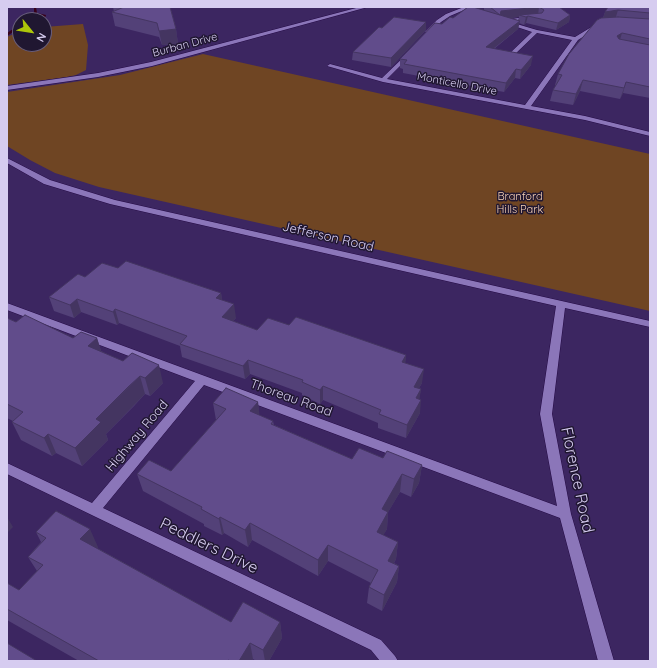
<!DOCTYPE html>
<html>
<head>
<meta charset="utf-8">
<style>
  body { margin:0 }
  #map { position:relative; width:657px; height:668px; overflow:hidden; background:#3c2661; font-family:Quicksand,sans-serif }
  canvas { display:block }
  .frame { position:absolute; inset:0; border:8px solid #d6ccf0; pointer-events:none }
  .north { position:absolute; left:12px; top:12px; width:40px; height:40px; box-sizing:border-box; background:#201731; border:1px solid #695f7d; border-radius:50%; rotate:120deg; font-size:11px; font-weight:700; line-height:16px; text-align:center; color:#d6ccf0 }
  .north::after { content:''; display:block; margin:auto; width:14px; height:18px; background:#aec60a; clip-path:polygon(50% 0,100% 100%,50% 72%,0 100%) }
</style>
</head>
<body>
<div id="map">
<canvas width="657" height="668"></canvas>
<div class="frame"></div>
<div class="north">N</div>
</div>
<script>
const g = document.querySelector('canvas').getContext('2d');
g.lineJoin = 'round';
function fillPath(path, color) { g.fillStyle = color; g.fill(path, 'evenodd'); }
const toPath = rows => new Path2D(rows.map(r => 'M' + r).join(''));
function trace(path, color, width, dash) { g.strokeStyle = color; g.lineWidth = width; g.lineCap = dash ? 'butt' : 'round'; g.setLineDash(dash || []); g.stroke(path); }
function write(font, color, halo, rows, align = 'center') {
  g.font = font + ' Quicksand,sans-serif'; g.lineWidth = 3; g.setLineDash([]); g.textBaseline = 'middle'; g.strokeStyle = halo; g.fillStyle = color; for (const [text, x, y, turn = 0] of rows) {
    g.save(); g.translate(x, y); g.rotate((+turn || 0) * Math.PI / 180); g.textAlign = isNaN(turn) ? turn : align; if (halo) g.strokeText(text, 0, 0); g.fillText(text, 0, 0); g.restore();
  }
}
fillPath(toPath([
  [83,24,88,45,86,70,76,75,67,77,7,85,7,37,20,31,20,44,44,44,44,27],
  [203,54,650,154,650,311,99,187,55,173,30,160,7,146,7,92,120,75]
]), '#6f4523');
fillPath(toPath([
  [34,7,36,7,37,13,46,15,44,21,41,20,43,17,34,15,34,7],
  [20,28,20,30,15,31,7,36,7,33,13,29,20,28]
]), '#37001a');
const minor = toPath([
  [360,7,368,7,152,66,98,77,7,90,7,86,98,73,151,62,360,7],
  [464,7,471,7,450,16,441,22,430,33,425,32,437,20,446,14,464,7],
  [531,16,534,18,533,19,510,22,537,30,575,37,598,23,603,24,578,40,531,106,585,116,650,132,650,136,585,120,383,82,327,66,330,64,382,78,408,53,410,54,410,56,387,79,525,105,572,40,537,33,513,56,509,56,509,54,532,32,499,21,531,16],
  [7,158,50,180,115,200,650,321,650,327,565,308,552,414,571,514,614,661,598,661,560,518,204,385,103,508,381,640,395,656,398,661,380,661,371,650,7,474,7,463,92,503,195,381,7,310,7,303,557,506,540,414,556,306,110,204,44,184,7,163,7,158]
]);
trace(minor, '#240a44', 1);
fillPath(minor, '#8b76b9');
fillPath(toPath([
  [113,7,170,7,176,29,178,44,162,45,159,37,115,26,112,12,114,12],
  [484,7,559,7,570,15,569,22,556,30,526,23,524,25,519,23,518,29,494,49,531,65,520,79,515,78,504,92,403,73,403,69,400,68,400,59,442,24,453,18,484,10],
  [519,17,518,20,509,18],
  [650,7,650,98,623,93,620,99,580,91,573,105,550,101,553,90,556,85,555,85,558,74,603,18,605,12],
  [382,28,426,30,391,67,352,60,353,52],
  [118,268,221,293,222,300,236,318,233,321,257,330,289,325,406,355,405,363,422,383,419,388,421,389,419,399,420,413,406,438,378,428,378,423,323,400,320,404,302,395,302,393,250,374,245,379,182,357,180,346,119,323,117,325,81,312,74,318,54,311,49,297,85,277],
  [7,318,16,322,73,338,97,338,101,351,163,383,150,396,145,394,134,406,106,434,108,440,82,466,56,453,52,456,21,440,12,422,13,421,7,418],
  [258,402,259,415,273,421,274,425,352,459,383,458,422,465,419,483,411,497,400,492,388,512,387,529,383,535,398,542,396,559,394,563,399,566,397,582,382,611,367,603,369,587,371,583,328,561,318,576,252,540,248,547,224,533,222,535,204,526,204,524,143,491,137,474,171,471,216,420,213,403],
  [36,532,98,547,97,548,231,622,280,622,282,638,269,661,256,661,253,659,252,661,79,661,7,620,7,583,19,590,37,571,28,557,41,542]
]), '#534178');
fillPath(toPath([
  [539,7,538,15,528,16,526,23,524,25,526,17,519,15,519,17,500,19,500,15,501,11],
  [618,10,615,20,602,21,605,12],
  [570,15,569,22,556,30,558,23],
  [520,21,518,29,484,56,486,47],
  [426,22,426,30,391,67,391,58],
  [176,29,178,44,162,45,159,31],
  [622,33,619,43,617,36],
  [533,56,531,65,520,79,521,70],
  [516,69,515,78,504,92,506,83],
  [583,80,580,91,573,105,576,94],
  [626,82,623,93,620,99,624,88],
  [221,293,223,306,216,298],
  [77,299,81,312,74,318,70,305],
  [234,304,236,318,224,331,222,317],
  [115,309,119,323,117,325,113,312],
  [97,338,103,357,88,346],
  [406,355,405,369,402,362],
  [248,360,250,374,245,379,243,366],
  [159,365,163,383,150,396,145,378],
  [424,369,422,383,412,400,414,387],
  [140,376,145,394,106,434,108,440,82,466,75,448,96,419],
  [323,386,323,400,320,404,320,390],
  [421,389,419,403,416,398],
  [421,400,420,413,406,438,407,425],
  [258,402,260,419,250,411],
  [48,434,56,453,52,456,44,438],
  [422,465,419,483,411,497,414,479],
  [402,474,400,492,380,526,382,509],
  [388,512,387,529,376,549,377,532],
  [7,517,13,527,7,533],
  [220,517,224,533,222,535,219,519],
  [250,523,252,540,248,547,245,530],
  [90,529,98,547,89,557,80,539],
  [398,542,396,559,386,577,388,561],
  [328,545,328,561,318,576,318,560],
  [399,566,397,582,382,611,384,595],
  [280,622,282,638,269,661,265,661,263,650],
  [250,643,253,659,252,661,239,661]
]), '#443561');
const building = toPath([
  [122,7,170,7,176,29,159,31,157,23,112,12,124,7,122,7],
  [468,7,473,7,520,21,486,47,533,56,521,70,516,69,506,83,404,64,407,60,400,59,435,23,442,24,450,17,453,18,468,7],
  [490,7,559,7,570,15,558,23,528,16,526,17,519,15,542,13,544,10,539,7,501,11,500,15,490,7],
  [608,7,650,7,650,13,618,10,605,12,608,7],
  [394,17,426,22,391,58,353,52,379,27,382,28,394,17],
  [618,17,650,19,650,39,622,33,617,36,619,39,650,45,650,87,626,82,624,88,583,80,576,94,553,90,562,75,558,74,569,54,597,20,601,18,618,17],
  [126,261,221,293,216,298,234,304,222,317,257,330,268,318,289,325,296,317,406,355,402,362,424,369,414,387,421,389,416,398,421,400,407,425,379,414,381,410,323,386,320,390,302,382,303,380,248,360,243,366,180,344,187,336,115,309,113,312,77,299,70,305,49,297,78,274,85,277,102,263,118,268,126,261],
  [25,315,73,338,81,332,97,338,88,346,123,361,132,353,159,365,145,378,140,376,128,387,96,419,101,422,75,448,48,434,44,438,12,422,23,412,7,404,7,318,16,322,25,315],
  [226,388,258,402,250,411,273,421,271,424,352,459,359,448,383,458,387,451,422,465,414,479,402,474,382,509,388,512,377,532,398,542,388,561,399,566,384,595,369,587,378,570,328,545,318,560,250,523,245,530,220,517,219,519,201,509,202,507,137,474,149,460,171,471,226,409,213,403,226,388],
  [56,511,90,529,80,539,231,622,243,602,280,622,263,650,250,643,239,661,230,661,228,660,228,661,99,661,7,609,7,583,19,590,43,565,28,557,46,538,36,532,56,511],
  [7,643,37,661,7,661,7,643]
]);
fillPath(building, '#614c8b');
trace(building, '#443561', 1);
write('11px', '#d6ccf0', '#201731', [
  ["Burban Drive",185,45,-15],
  ["Monticello Drive",457,84,11]
]);
write('11px', '#f8d2b6', '#201731', [
  ["Branford",520,197],
  ["Hills Park",520,210]
]);
write('13px', '#d6ccf0', '#201731', [
  ["Jefferson Road",328,237,13],
  ["Thoreau Road",291,398,20],
  ["Highway Road",137,436,-50]
]);
write('16px', '#d6ccf0', '#201731', [
  ["Florence Road",577,480,78],
  ["Peddlers Drive",209,546,26]
]);
</script>
</body>
</html>
